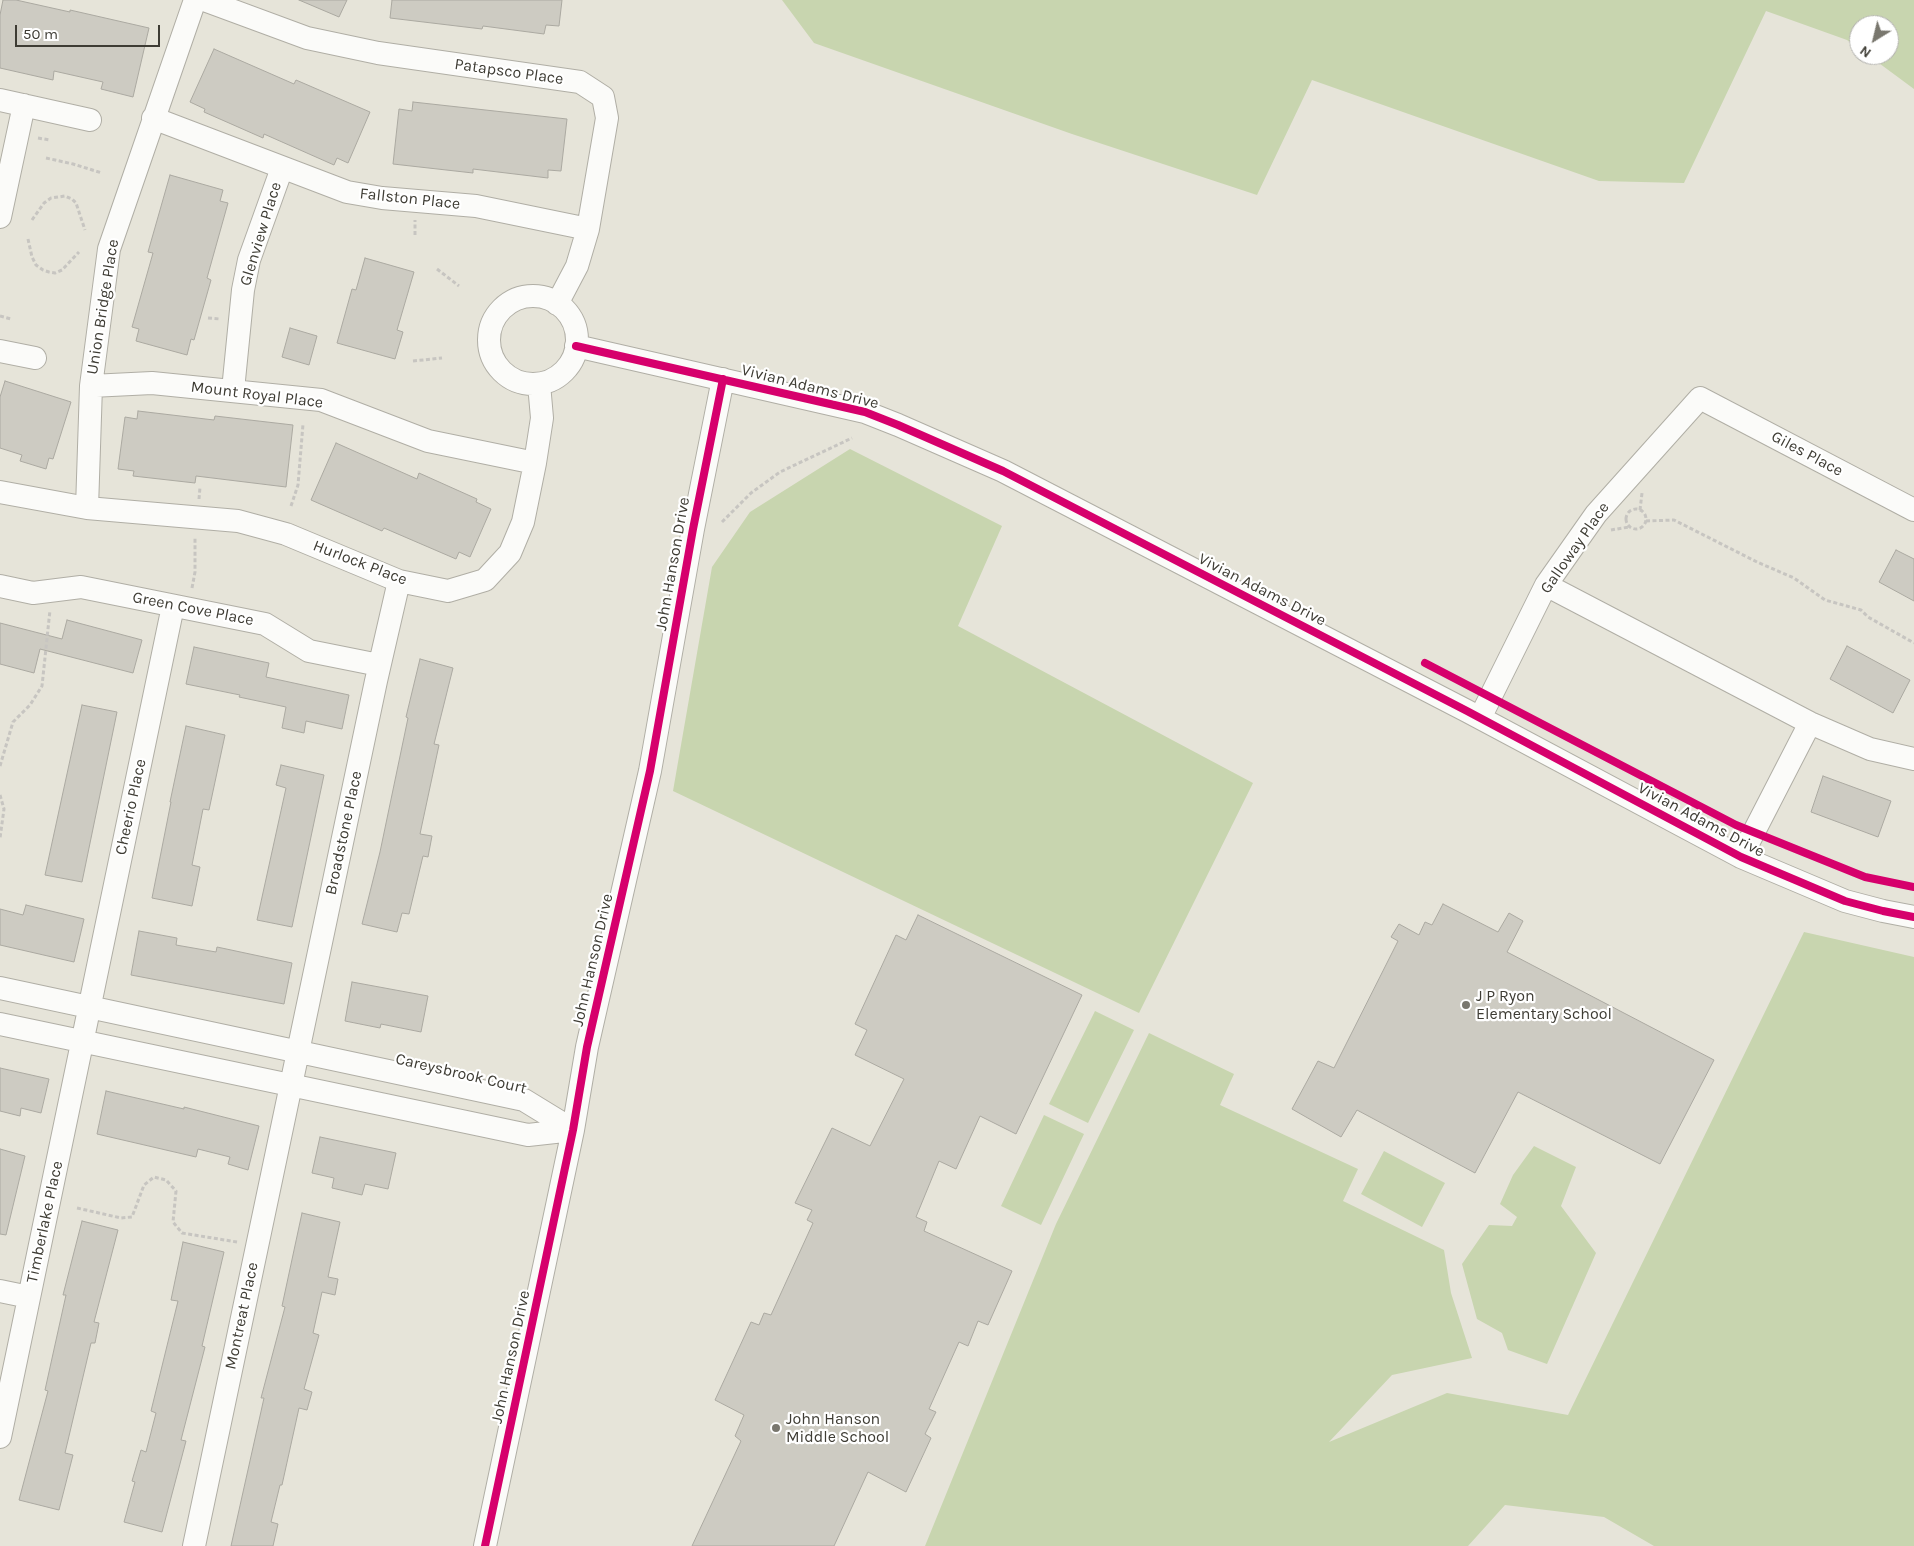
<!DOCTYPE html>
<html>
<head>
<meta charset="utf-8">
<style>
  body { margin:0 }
  #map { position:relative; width:1914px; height:1546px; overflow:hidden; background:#e6e4d9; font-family:Karla,sans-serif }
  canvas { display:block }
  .north { position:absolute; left:1849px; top:15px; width:50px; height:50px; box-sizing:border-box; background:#fff; border:1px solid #b2b1ae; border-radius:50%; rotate:216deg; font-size:14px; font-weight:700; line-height:20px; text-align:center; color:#3e3c34 }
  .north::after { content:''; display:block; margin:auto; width:18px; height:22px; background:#79776e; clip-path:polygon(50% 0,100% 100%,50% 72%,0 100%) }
  .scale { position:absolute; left:15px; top:25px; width:145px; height:22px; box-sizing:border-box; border:2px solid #3e3c34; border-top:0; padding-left:6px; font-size:15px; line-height:18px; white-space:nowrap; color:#3e3c34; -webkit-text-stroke:4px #fff; paint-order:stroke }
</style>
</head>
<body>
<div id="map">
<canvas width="1914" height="1546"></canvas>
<div class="north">N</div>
<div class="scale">50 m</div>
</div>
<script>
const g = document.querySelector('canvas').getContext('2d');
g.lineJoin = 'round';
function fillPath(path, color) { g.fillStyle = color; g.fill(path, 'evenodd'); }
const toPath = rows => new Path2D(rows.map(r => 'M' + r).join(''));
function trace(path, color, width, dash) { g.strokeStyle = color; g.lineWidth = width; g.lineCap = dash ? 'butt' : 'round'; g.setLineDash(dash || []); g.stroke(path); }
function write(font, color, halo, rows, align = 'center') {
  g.font = font + ' Karla,sans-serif'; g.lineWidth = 4.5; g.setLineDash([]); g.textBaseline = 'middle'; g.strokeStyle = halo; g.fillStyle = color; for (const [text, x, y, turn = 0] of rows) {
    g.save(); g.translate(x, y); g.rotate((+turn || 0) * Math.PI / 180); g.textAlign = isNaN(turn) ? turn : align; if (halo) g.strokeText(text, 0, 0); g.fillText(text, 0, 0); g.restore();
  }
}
fillPath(toPath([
  [782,0,1914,0,1914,89,1868,55,1889,55,1889,25,1859,25,1859,49,1847,40,1766,11,1684,183,1599,181,1312,80,1257,195,1072,134,814,43],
  [850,449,1002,526,958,626,1253,783,1139,1013,673,791,712,567,750,512],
  [1804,932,1914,957,1914,1546,1654,1546,1604,1517,1505,1505,1468,1546,925,1546,1056,1224,1149,1033,1234,1074,1220,1105,1358,1169,1343,1201,1444,1250,1451,1293,1472,1358,1392,1375,1329,1442,1447,1393,1568,1415],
  [1095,1011,1134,1030,1088,1123,1049,1104],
  [1044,1115,1084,1134,1041,1225,1001,1206],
  [1534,1146,1576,1167,1561,1206,1596,1253,1547,1364,1508,1350,1502,1333,1477,1319,1462,1264,1489,1225,1512,1226,1517,1217,1500,1204,1513,1175],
  [1384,1151,1445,1183,1422,1227,1361,1194]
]), '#c8d5af');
const building = toPath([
  [3,0,16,0,70,12,70,10,149,28,133,97,101,89,103,82,54,71,53,80,0,68,0,15,3,0],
  [299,0,347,0,339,17,299,0],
  [392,0,562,0,559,26,546,25,544,34,483,26,482,29,390,18,392,0],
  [214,49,294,84,296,80,370,112,348,163,337,158,334,165,264,134,263,138,204,112,205,109,190,102,214,49],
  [413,102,567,119,561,171,548,170,548,178,473,169,473,173,393,164,399,109,412,111,413,102],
  [170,175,223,190,220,201,228,203,207,278,211,280,194,340,191,339,187,355,136,341,139,329,132,327,153,253,148,252,170,175],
  [365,258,414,272,397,330,403,332,395,359,337,343,352,289,356,290,365,258],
  [290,328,317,336,309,365,282,357,290,328],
  [5,381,71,402,53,459,49,458,46,469,20,461,22,455,0,448,0,397,5,381],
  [138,411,214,420,215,416,293,425,286,487,196,476,195,483,133,476,134,471,118,469,125,417,137,419,138,411],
  [336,443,417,479,419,473,477,499,476,502,491,509,470,557,459,552,456,559,384,528,382,531,311,500,336,443],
  [1896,550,1914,559,1914,601,1879,582,1896,550],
  [67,620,142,640,133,673,40,649,34,673,0,664,0,623,62,639,67,620],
  [1847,646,1910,680,1893,713,1830,679,1847,646],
  [194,647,269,663,266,677,349,695,342,729,306,721,304,733,282,728,286,707,239,697,240,695,186,684,194,647],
  [420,659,453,668,434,744,439,745,420,834,432,836,428,857,423,856,409,914,402,913,397,932,362,924,380,852,408,718,406,717,420,659],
  [82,705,117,712,82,882,45,875,82,705],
  [186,726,225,735,209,810,203,809,192,865,200,867,192,906,152,898,171,802,170,802,186,726],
  [281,765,324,775,292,927,257,920,286,788,276,785,281,765],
  [1823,776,1891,801,1878,837,1811,812,1823,776],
  [1443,904,1498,932,1509,913,1523,921,1507,952,1714,1060,1660,1164,1518,1092,1475,1173,1357,1110,1341,1137,1292,1109,1318,1061,1334,1068,1398,941,1391,937,1399,924,1419,935,1425,922,1432,925,1443,904],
  [26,905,84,919,74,962,0,945,0,909,23,915,26,905],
  [918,915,1082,995,1016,1134,980,1116,956,1169,939,1161,916,1217,927,1222,924,1231,1012,1271,988,1325,978,1321,968,1346,959,1342,929,1409,936,1412,925,1434,931,1438,906,1492,868,1472,834,1546,692,1546,741,1441,735,1436,744,1415,715,1400,751,1322,759,1325,764,1313,771,1315,813,1223,807,1220,812,1210,795,1203,832,1128,870,1146,904,1079,855,1055,867,1030,855,1024,896,935,906,940,918,915],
  [139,931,177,938,176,945,216,952,217,947,292,963,284,1004,131,975,139,931],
  [352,982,428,996,421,1032,381,1024,380,1028,345,1021,352,982],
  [0,1068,49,1079,41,1113,21,1108,20,1116,0,1111,0,1068],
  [106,1091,184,1109,184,1107,259,1126,248,1170,228,1164,230,1157,198,1149,196,1157,97,1134,106,1091],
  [320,1137,396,1153,388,1189,365,1184,362,1195,332,1188,334,1178,312,1173,320,1137],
  [0,1149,25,1156,6,1235,0,1234,0,1149],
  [302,1213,340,1222,328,1277,338,1279,335,1295,322,1292,313,1333,319,1335,304,1389,312,1392,307,1410,299,1408,282,1485,280,1485,271,1522,278,1524,273,1546,231,1546,264,1398,261,1398,285,1307,282,1306,302,1213],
  [82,1221,118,1230,94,1322,99,1323,95,1343,91,1343,65,1453,73,1455,59,1510,19,1500,48,1391,45,1390,66,1295,63,1295,82,1221],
  [183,1242,224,1252,202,1346,205,1347,181,1440,186,1441,162,1532,124,1522,135,1482,132,1481,141,1450,146,1452,156,1413,151,1411,178,1301,171,1300,183,1242]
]);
fillPath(building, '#cdcbc2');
trace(building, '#aba9a1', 1);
const minor = toPath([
  [204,0,307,38,378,53,580,82,603,97,607,118,588,229,577,266,557,304],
  [0,100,90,120],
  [153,118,347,192,382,198,476,206,588,229],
  [0,217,24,105],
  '489 340a44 44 0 1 1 88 0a44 44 0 1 1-88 0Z',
  [576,346,865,412,898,425,1003,471,1467,711,1741,857,1845,901,1883,911,1914,917],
  [0,351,35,358],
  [91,386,152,383,321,400,428,441,535,463],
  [233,390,243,290,249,260,282,168],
  [0,492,87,508,238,521,286,534,399,581,448,591,485,580,510,553,523,522,535,463,542,418,539,384],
  [87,508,91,386,109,249,195,0],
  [1546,585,1810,723,1870,749,1914,759],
  [0,586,33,593,81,587,265,624,309,651,379,665],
  [1480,718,1546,585,1596,514,1700,398,1914,510],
  [1741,857,1810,723],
  [0,988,524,1100,573,1130,528,1135,0,1024],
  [0,1291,29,1297],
  [0,1437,173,606],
  [194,1546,376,681,399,581],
  [485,1546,573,1130,587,1047,650,771,693,529,723,379]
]);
trace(minor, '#b0aea5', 24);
trace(toPath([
  [38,138,50,140],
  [46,158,73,164,102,173],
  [32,220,44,203,51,198,65,196,72,199,76,203,85,230],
  [415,235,415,220],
  [28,239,32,257,36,265,43,270,49,272,55,273,62,270,79,252],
  [437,269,459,286],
  [0,316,11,319],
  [208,318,220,319],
  [413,361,442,358],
  [199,499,200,487],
  [291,506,298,485,303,424],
  '1626 519a10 10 0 1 1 20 0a10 10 0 1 1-20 0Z',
  [1640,510,1642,493],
  [1646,521,1674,520,1757,562,1794,578,1825,600,1861,610,1868,617,1914,643],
  [722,522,751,493,780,472,852,438],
  [1611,530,1629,527],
  [192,588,195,572,195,537],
  [0,766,13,722,30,705,42,686,50,610],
  [0,795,4,809,0,838],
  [77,1208,121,1218,132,1217,144,1185,154,1177,166,1180,176,1191,173,1222,182,1233,237,1242]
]), '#c7c5c1', 3, [4, 2.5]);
trace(minor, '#fbfbf9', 22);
trace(toPath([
  [576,346,865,412,898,425,1003,471,1467,711,1741,857,1845,901,1883,911,1914,917],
  [1425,663,1736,825,1865,877,1914,887],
  [485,1546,573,1130,587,1047,650,771,693,529,723,379]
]), '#d6006c', 8);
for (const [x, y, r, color] of [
  [1466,1005,5,"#79776e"],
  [776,1428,5,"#79776e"]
]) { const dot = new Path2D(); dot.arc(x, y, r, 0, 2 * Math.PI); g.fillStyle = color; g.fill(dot); trace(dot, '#fff', 2); }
write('16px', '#3e3c34', '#fff', [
  ["Patapsco Place",509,72,8],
  ["Fallston Place",410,199,6],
  ["Glenview Place",261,234,-73],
  ["Union Bridge Place",103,307,-81],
  ["Vivian Adams Drive",810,387,14],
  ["Mount Royal Place",257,395,7],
  ["Giles Place",1807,454,28],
  ["Galloway Place",1575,548,-55],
  ["Hurlock Place",360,563,21],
  ["John Hanson Drive",673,564,-80],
  ["Vivian Adams Drive",1262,590,27],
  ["Green Cove Place",193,609,11],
  ["Cheerio Place",131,807,-78],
  ["Vivian Adams Drive",1701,820,28],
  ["Broadstone Place",344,833,-78],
  ["John Hanson Drive",593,960,-77],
  ["Careysbrook Court",461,1074,13],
  ["Timberlake Place",45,1222,-78],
  ["Montreat Place",242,1316,-78],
  ["John Hanson Drive",511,1357,-78]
]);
write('16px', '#3e3c34', '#fff', [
  ["J P Ryon",1476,996],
  ["Elementary School",1476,1014],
  ["John Hanson",786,1419],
  ["Middle School",786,1437]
], 'left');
</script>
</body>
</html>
